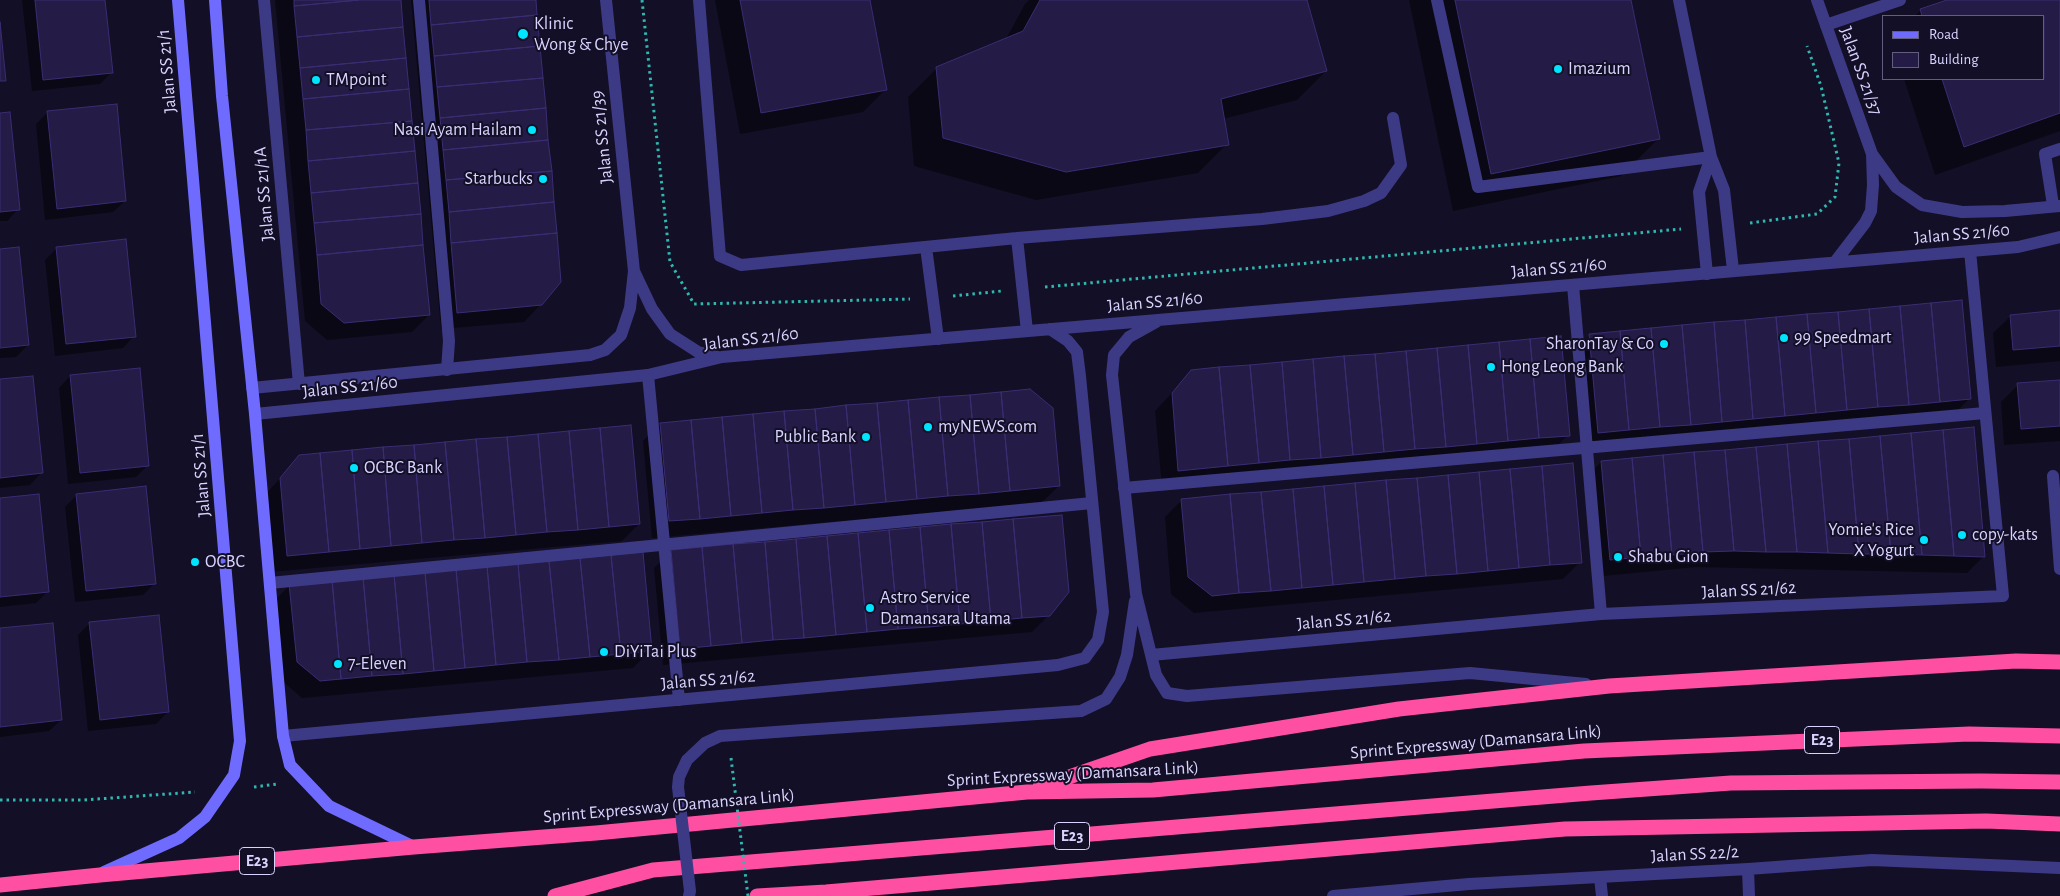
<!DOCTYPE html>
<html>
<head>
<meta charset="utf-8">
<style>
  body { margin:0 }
  #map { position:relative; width:2060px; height:896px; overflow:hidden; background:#130f26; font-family:"Alegreya Sans",sans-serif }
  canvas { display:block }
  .legend { position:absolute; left:1882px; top:15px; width:162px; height:65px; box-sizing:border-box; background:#130f26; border:1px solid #625e7d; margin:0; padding:6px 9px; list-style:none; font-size:15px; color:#d9d4ff }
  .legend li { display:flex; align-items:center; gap:10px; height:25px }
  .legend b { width:25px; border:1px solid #625e7d }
</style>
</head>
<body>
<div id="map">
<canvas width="2060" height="896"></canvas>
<ul class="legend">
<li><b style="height:6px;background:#6f6bff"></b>Road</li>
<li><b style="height:14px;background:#241b47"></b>Building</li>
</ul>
</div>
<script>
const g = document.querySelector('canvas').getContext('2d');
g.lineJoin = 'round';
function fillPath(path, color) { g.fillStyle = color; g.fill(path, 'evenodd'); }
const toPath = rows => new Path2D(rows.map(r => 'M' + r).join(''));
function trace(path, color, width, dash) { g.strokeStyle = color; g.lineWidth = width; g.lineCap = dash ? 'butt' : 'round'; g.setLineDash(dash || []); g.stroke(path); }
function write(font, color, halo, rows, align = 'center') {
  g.font = font + ' "Alegreya Sans",sans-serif'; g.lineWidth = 4; g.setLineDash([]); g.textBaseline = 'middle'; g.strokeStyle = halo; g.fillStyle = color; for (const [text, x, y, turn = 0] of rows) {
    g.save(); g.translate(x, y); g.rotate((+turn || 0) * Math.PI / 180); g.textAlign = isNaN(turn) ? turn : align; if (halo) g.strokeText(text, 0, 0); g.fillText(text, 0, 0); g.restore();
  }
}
fillPath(toPath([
  [22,0,104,0,112,72,100,84,32,91],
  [275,0,400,0,429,315,412,332,327,340,305,321],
  [411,0,535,0,541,304,524,322,441,329],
  [715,0,869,0,885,90,863,112,740,134],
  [1029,0,1306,0,1326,71,1297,100,1223,119,1227,144,1198,173,1036,200,914,166,908,97,937,68,1006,39,1025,4],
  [1409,0,1630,0,1659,138,1621,176,1453,211],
  [1951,0,2060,0,2060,131,1935,175,1904,79,2044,79,2044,16,1915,16,1921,10],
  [48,112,125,201,113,212,45,220,36,124],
  [0,114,18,209,7,221,0,221],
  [57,248,134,336,123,348,55,356,45,260],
  [0,251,28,345,16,357,0,358],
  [2060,312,2060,361,1996,367,1993,333,2011,316],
  [1590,335,1970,398,1952,416,1581,449,1573,352],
  [1192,371,1568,435,1551,452,1162,487,1155,411],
  [70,376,148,465,136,477,68,484,59,388],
  [0,381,41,473,30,485,0,488],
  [2060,382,2060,441,2004,445,2001,402,2018,385],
  [660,424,1059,486,1041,503,652,538,643,441],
  [1973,428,1984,556,1967,573,1696,567,1593,577,1584,479,1601,462],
  [300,456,639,524,622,541,270,572,264,496],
  [77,495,154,584,143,595,75,602,65,507],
  [0,500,47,592,36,603,0,607],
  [1182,500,1580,562,1563,579,1194,613,1171,594,1165,517],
  [672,551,1049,615,1032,632,663,665,654,568],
  [290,585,650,651,633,668,302,698,280,679,273,602],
  [90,623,168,712,156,724,88,731,78,635],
  [0,629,61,720,49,731,0,737]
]), '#0007');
const building = toPath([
  [35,0,105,0,113,73,43,80,35,0],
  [294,0,359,0,294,6,294,0],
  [359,0,401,0,403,27,297,37,294,6,359,0],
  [429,0,536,0,537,15,431,25,429,0],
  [740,0,870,0,887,90,761,113,740,0],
  [1040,0,1307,0,1327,71,1221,99,1229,145,1066,172,943,138,936,67,1023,31,1040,0],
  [1455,0,1631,0,1660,139,1491,174,1455,0],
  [1947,0,2060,0,2060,113,1964,147,1942,79,2044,79,2044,16,1922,16,1920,9,1947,0],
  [537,15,540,46,434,56,431,25,537,15],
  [0,22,6,81,0,81,0,22],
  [403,27,406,58,300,68,297,37,403,27],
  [540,46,543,78,437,87,434,56,540,46],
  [406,58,409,89,303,99,300,68,406,58],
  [543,78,546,108,440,118,437,87,543,78],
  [409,89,412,121,306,130,303,99,409,89],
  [117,104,126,201,57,209,47,111,117,104],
  [546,108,548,140,443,150,440,118,546,108],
  [10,112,20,210,0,212,0,113,10,112],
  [412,121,415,151,308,161,306,130,412,121],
  [548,140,552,171,446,180,443,150,548,140],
  [415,151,418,183,311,193,308,161,415,151],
  [552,171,554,202,449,212,446,180,552,171],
  [418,183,421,214,314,223,311,193,418,183],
  [554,202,557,233,451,243,449,212,554,202],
  [421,214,423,245,317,255,314,223,421,214],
  [557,233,561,282,542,305,457,313,451,243,557,233],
  [126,239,136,337,66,344,56,247,126,239],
  [423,245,430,315,344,323,321,304,317,255,423,245],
  [19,247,29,345,0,348,0,249,19,247],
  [1962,300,1971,399,1940,402,1931,303,1962,300],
  [1931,303,1940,402,1909,405,1900,306,1931,303],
  [1900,306,1909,405,1878,407,1869,309,1900,306],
  [1869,309,1878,407,1847,410,1838,312,1869,309],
  [2060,310,2060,346,2013,350,2010,315,2060,310],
  [1838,312,1847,410,1816,413,1807,314,1838,312],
  [1807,314,1816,413,1785,416,1776,317,1807,314],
  [1776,317,1785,416,1753,419,1745,320,1776,317],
  [1745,320,1753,419,1722,422,1714,322,1745,320],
  [1714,322,1722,422,1691,425,1682,325,1714,322],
  [1682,325,1691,425,1660,427,1651,328,1682,325],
  [1651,328,1660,427,1629,430,1620,331,1651,328],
  [1620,331,1629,430,1598,433,1589,334,1620,331],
  [1561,336,1570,436,1539,438,1530,339,1561,336],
  [1530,339,1539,438,1508,441,1499,342,1530,339],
  [1499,342,1508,441,1477,444,1468,345,1499,342],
  [1468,345,1477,444,1446,447,1437,348,1468,345],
  [1437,348,1446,447,1415,449,1406,351,1437,348],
  [1406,351,1415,449,1384,452,1375,354,1406,351],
  [1375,354,1384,452,1353,455,1344,356,1375,354],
  [1344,356,1353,455,1321,458,1313,359,1344,356],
  [1313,359,1321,458,1290,460,1282,362,1313,359],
  [1282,362,1290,460,1259,463,1250,365,1282,362],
  [1250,365,1259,463,1228,466,1219,367,1250,365],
  [1219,367,1228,466,1178,471,1172,393,1191,370,1219,367],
  [140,368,149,466,80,473,70,375,140,368],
  [33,376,43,473,0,478,0,379,33,376],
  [2060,380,2060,426,2021,429,2017,383,2060,380],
  [1030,389,1053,408,1060,486,1010,491,1001,392,1030,389],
  [1001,392,1010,491,979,494,970,395,1001,392],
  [970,395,979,494,948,496,939,397,970,395],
  [939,397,948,496,917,499,908,400,939,397],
  [908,400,917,499,886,502,877,403,908,400],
  [877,403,886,502,855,505,846,405,877,403],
  [846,405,855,505,824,508,815,409,846,405],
  [815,409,824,508,793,510,784,411,815,409],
  [784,411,793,510,762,513,753,414,784,411],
  [753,414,762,513,731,516,722,417,753,414],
  [722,417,731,516,700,519,691,420,722,417],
  [691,420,700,519,669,521,660,423,691,420],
  [631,425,640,524,609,527,600,428,631,425],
  [1974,427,1985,557,1954,556,1943,430,1974,427],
  [600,428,609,527,578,530,569,431,600,428],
  [1943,430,1954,556,1922,555,1911,433,1943,430],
  [569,431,578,530,547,532,538,434,569,431],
  [1911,433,1922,555,1891,554,1880,436,1911,433],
  [538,434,547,532,516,535,507,437,538,434],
  [1880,436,1891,554,1859,554,1849,439,1880,436],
  [507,437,516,535,485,538,476,439,507,437],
  [476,439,485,538,454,540,445,442,476,439],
  [1849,439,1859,554,1828,553,1818,441,1849,439],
  [1818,441,1828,553,1797,552,1787,444,1818,441],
  [445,442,454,540,422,543,414,445,445,442],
  [1787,444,1797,552,1766,552,1756,447,1787,444],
  [414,445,422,543,391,546,383,447,414,445],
  [383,447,391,546,360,549,352,450,383,447],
  [1756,447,1766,552,1734,551,1725,450,1756,447],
  [352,450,360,549,329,552,320,453,352,450],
  [1725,450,1734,551,1703,552,1694,452,1725,450],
  [1694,452,1703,552,1672,555,1663,455,1694,452],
  [320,453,329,552,287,556,280,478,299,455,320,453],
  [1663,455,1672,555,1641,557,1632,458,1663,455],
  [1632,458,1641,557,1610,560,1601,461,1632,458],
  [1573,463,1582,563,1550,565,1542,466,1573,463],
  [1542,466,1550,565,1519,568,1510,469,1542,466],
  [1510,469,1519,568,1488,571,1479,472,1510,469],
  [1479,472,1488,571,1457,574,1448,475,1479,472],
  [1448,475,1457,574,1426,576,1417,478,1448,475],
  [1417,478,1426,576,1395,579,1386,480,1417,478],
  [1386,480,1395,579,1364,582,1355,483,1386,480],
  [1355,483,1364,582,1333,585,1324,486,1355,483],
  [146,486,156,584,86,591,76,494,146,486],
  [1324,486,1333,585,1302,588,1293,489,1324,486],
  [1293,489,1302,588,1271,591,1261,492,1293,489],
  [1261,492,1271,591,1239,593,1230,494,1261,492],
  [39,494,49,592,0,597,0,498,39,494],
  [1230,494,1239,593,1212,596,1188,577,1181,499,1230,494],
  [1062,515,1069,592,1050,616,1022,618,1013,519,1062,515],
  [1013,519,1022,618,991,621,982,522,1013,519],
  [982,522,991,621,960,624,951,524,982,522],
  [951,524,960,624,929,627,920,527,951,524],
  [920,527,929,627,898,629,889,530,920,527],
  [889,530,898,629,867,632,858,533,889,530],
  [858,533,867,632,836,635,827,536,858,533],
  [827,536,836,635,804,638,796,539,827,536],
  [796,539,804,638,773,640,765,542,796,539],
  [765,542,773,640,742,643,733,544,765,542],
  [733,544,742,643,711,646,702,547,733,544],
  [702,547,711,646,680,649,671,550,702,547],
  [643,552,652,651,621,654,611,555,643,552],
  [611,555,621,654,590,657,580,558,611,555],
  [580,558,590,657,559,660,549,561,580,558],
  [549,561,559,660,527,662,518,564,549,561],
  [518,564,527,662,496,665,487,566,518,564],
  [487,566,496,665,465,668,456,569,487,566],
  [456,569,465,668,434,671,425,572,456,569],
  [425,572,434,671,403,674,394,574,425,572],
  [394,574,403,674,372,676,363,577,394,574],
  [363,577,372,676,341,679,332,580,363,577],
  [332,580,341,679,320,681,297,662,289,584,332,580],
  [159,615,169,712,100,720,89,622,159,615],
  [53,623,62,720,0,727,0,628,53,623]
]);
fillPath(building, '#241b47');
trace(building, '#3b2d73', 1);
trace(toPath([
  [642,0,670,262,694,304,910,299],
  [1750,223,1817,214,1835,197,1839,163,1821,86,1807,46],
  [1045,287,1681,229],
  [953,296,1002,291],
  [254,787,277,784],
  [0,800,84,800,195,792]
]), '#2fb8b0', 3, [2.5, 4]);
trace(toPath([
  [419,0,449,341,447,370],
  [699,0,720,256,741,265,1017,238,1262,219,1328,211,1364,201,1381,193,1401,165,1393,118],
  [1437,0,1478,187,1711,157],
  [1679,0,1711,157,1724,190,1733,270],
  [1826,25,1900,0],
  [2053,205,2045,154,2060,149],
  [1017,238,1027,331],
  [926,247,938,339],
  [1707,274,1699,192,1711,157],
  [1573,285,1601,614],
  [648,375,679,700],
  [2053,476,2060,569],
  [1124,488,1985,413],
  [270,583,1092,503],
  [1600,877,1602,896]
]), '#3d3a85', 12);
trace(toPath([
  [264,0,299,384],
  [1817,0,1872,154,1896,187,1922,205,1962,212,2005,211,2060,206],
  [1835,262,1865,223,1871,211,1873,185,1872,154],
  [634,271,652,309,670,334,698,352,718,357],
  [1156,322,1129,337,1114,355,1112,375,1136,594,1156,675,1167,693,1187,696,1470,673,1586,684],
  [252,388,590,355,605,350,621,335,630,308,634,271,606,0],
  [255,414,648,375,722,357,2018,247,2060,237],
  [1151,655,1601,614,2003,596,1970,251],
  [803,730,1081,711,1106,699,1120,677,1127,655,1135,601],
  [283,736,1058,665,1085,658,1098,640,1103,612,1080,376,1077,352,1068,341,1050,329],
  [1748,869,1749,896],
  [1333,896,1469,884,1748,869,1872,860,2060,868]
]), '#3d3a85', 12);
trace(toPath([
  [215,0,222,96,255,414,283,736,290,765,329,806,414,847],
  [104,872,179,838,205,817,234,775,240,741,178,0]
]), '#6f6bff', 12);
trace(toPath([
  [1040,787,1150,749,1399,709,1609,686,2016,661,2060,662],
  [0,885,100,875,414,847,596,833,1027,792,1153,790,1584,751,1969,734,2060,736],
  [555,896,653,870,1591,793,1731,783,1981,781,2060,782],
  [757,896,826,892,1565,829,1986,821,2060,824]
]), '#ff4fa3', 15);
trace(toPath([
  [731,758,748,896]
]), '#2fb8b0', 3, [2.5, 4]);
trace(toPath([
  [689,896,690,891,678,787,679,777,687,760,705,743,720,736,803,730]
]), '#3d3a85', 12);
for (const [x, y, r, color] of [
  [523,34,6,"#00e5ff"],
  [1558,69,5,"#00e5ff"],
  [316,80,5,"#00e5ff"],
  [532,130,5,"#00e5ff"],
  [543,179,5,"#00e5ff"],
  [1784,338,5,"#00e5ff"],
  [1664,344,5,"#00e5ff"],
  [1491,367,5,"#00e5ff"],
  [928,427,5,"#00e5ff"],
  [866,437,5,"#00e5ff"],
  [354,468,5,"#00e5ff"],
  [1962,535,5,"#00e5ff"],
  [1924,540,5,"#00e5ff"],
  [1618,557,5,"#00e5ff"],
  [195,562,5,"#00e5ff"],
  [870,608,5,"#00e5ff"],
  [604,652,5,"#00e5ff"],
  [338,664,5,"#00e5ff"]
]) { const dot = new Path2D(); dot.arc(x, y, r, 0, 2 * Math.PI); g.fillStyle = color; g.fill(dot); trace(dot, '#130f26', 2); }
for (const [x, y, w] of [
  [1822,740,35],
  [1072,836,35],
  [257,861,35]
]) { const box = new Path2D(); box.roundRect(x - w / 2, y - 13.5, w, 27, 4); g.fillStyle = '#130f26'; g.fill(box); trace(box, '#d9d4ff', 1); }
write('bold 16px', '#d9d4ff', null, [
  ["E23",1822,740],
  ["E23",1072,836],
  ["E23",257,861]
]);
write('18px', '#d9d4ff', '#130f26', [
  ["Klinic",534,24],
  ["Wong & Chye",534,45],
  ["Imazium",1568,69],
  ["TMpoint",326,80],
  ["Nasi Ayam Hailam",522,130,"right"],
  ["Starbucks",533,179,"right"],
  ["99 Speedmart",1794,338],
  ["SharonTay & Co",1654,344,"right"],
  ["Hong Leong Bank",1501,367],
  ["myNEWS.com",938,427],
  ["Public Bank",856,437,"right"],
  ["OCBC Bank",364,468],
  ["Yomie's Rice",1914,530,"right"],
  ["X Yogurt",1914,551,"right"],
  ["copy-kats",1972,535],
  ["Shabu Gion",1628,557],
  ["OCBC",205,562],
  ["Astro Service",880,598],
  ["Damansara Utama",880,619],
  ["DiYiTai Plus",614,652],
  ["7-Eleven",348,664]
], 'left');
write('18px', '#d9d4ff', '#130f26', [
  ["Jalan SS 21/1",167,71,-95],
  ["Jalan SS 21/37",1861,71,70],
  ["Jalan SS 21/39",602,137,-96],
  ["Jalan SS 21/1A",264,194,-95],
  ["Jalan SS 21/60",1962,234,-5],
  ["Jalan SS 21/60",1559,268,-5],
  ["Jalan SS 21/60",1155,302,-5],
  ["Jalan SS 21/60",751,339,-7],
  ["Jalan SS 21/60",350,387,-6],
  ["Jalan SS 21/1",201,475,-95],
  ["Jalan SS 21/62",1749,590,-3],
  ["Jalan SS 21/62",1344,620,-5],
  ["Jalan SS 21/62",708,680,-5],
  ["Sprint Expressway (Damansara Link)",1476,742,-5],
  ["Sprint Expressway (Damansara Link)",1073,774,-3],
  ["Sprint Expressway (Damansara Link)",669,806,-5],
  ["Jalan SS 22/2",1695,854,-3]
]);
</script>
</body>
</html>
